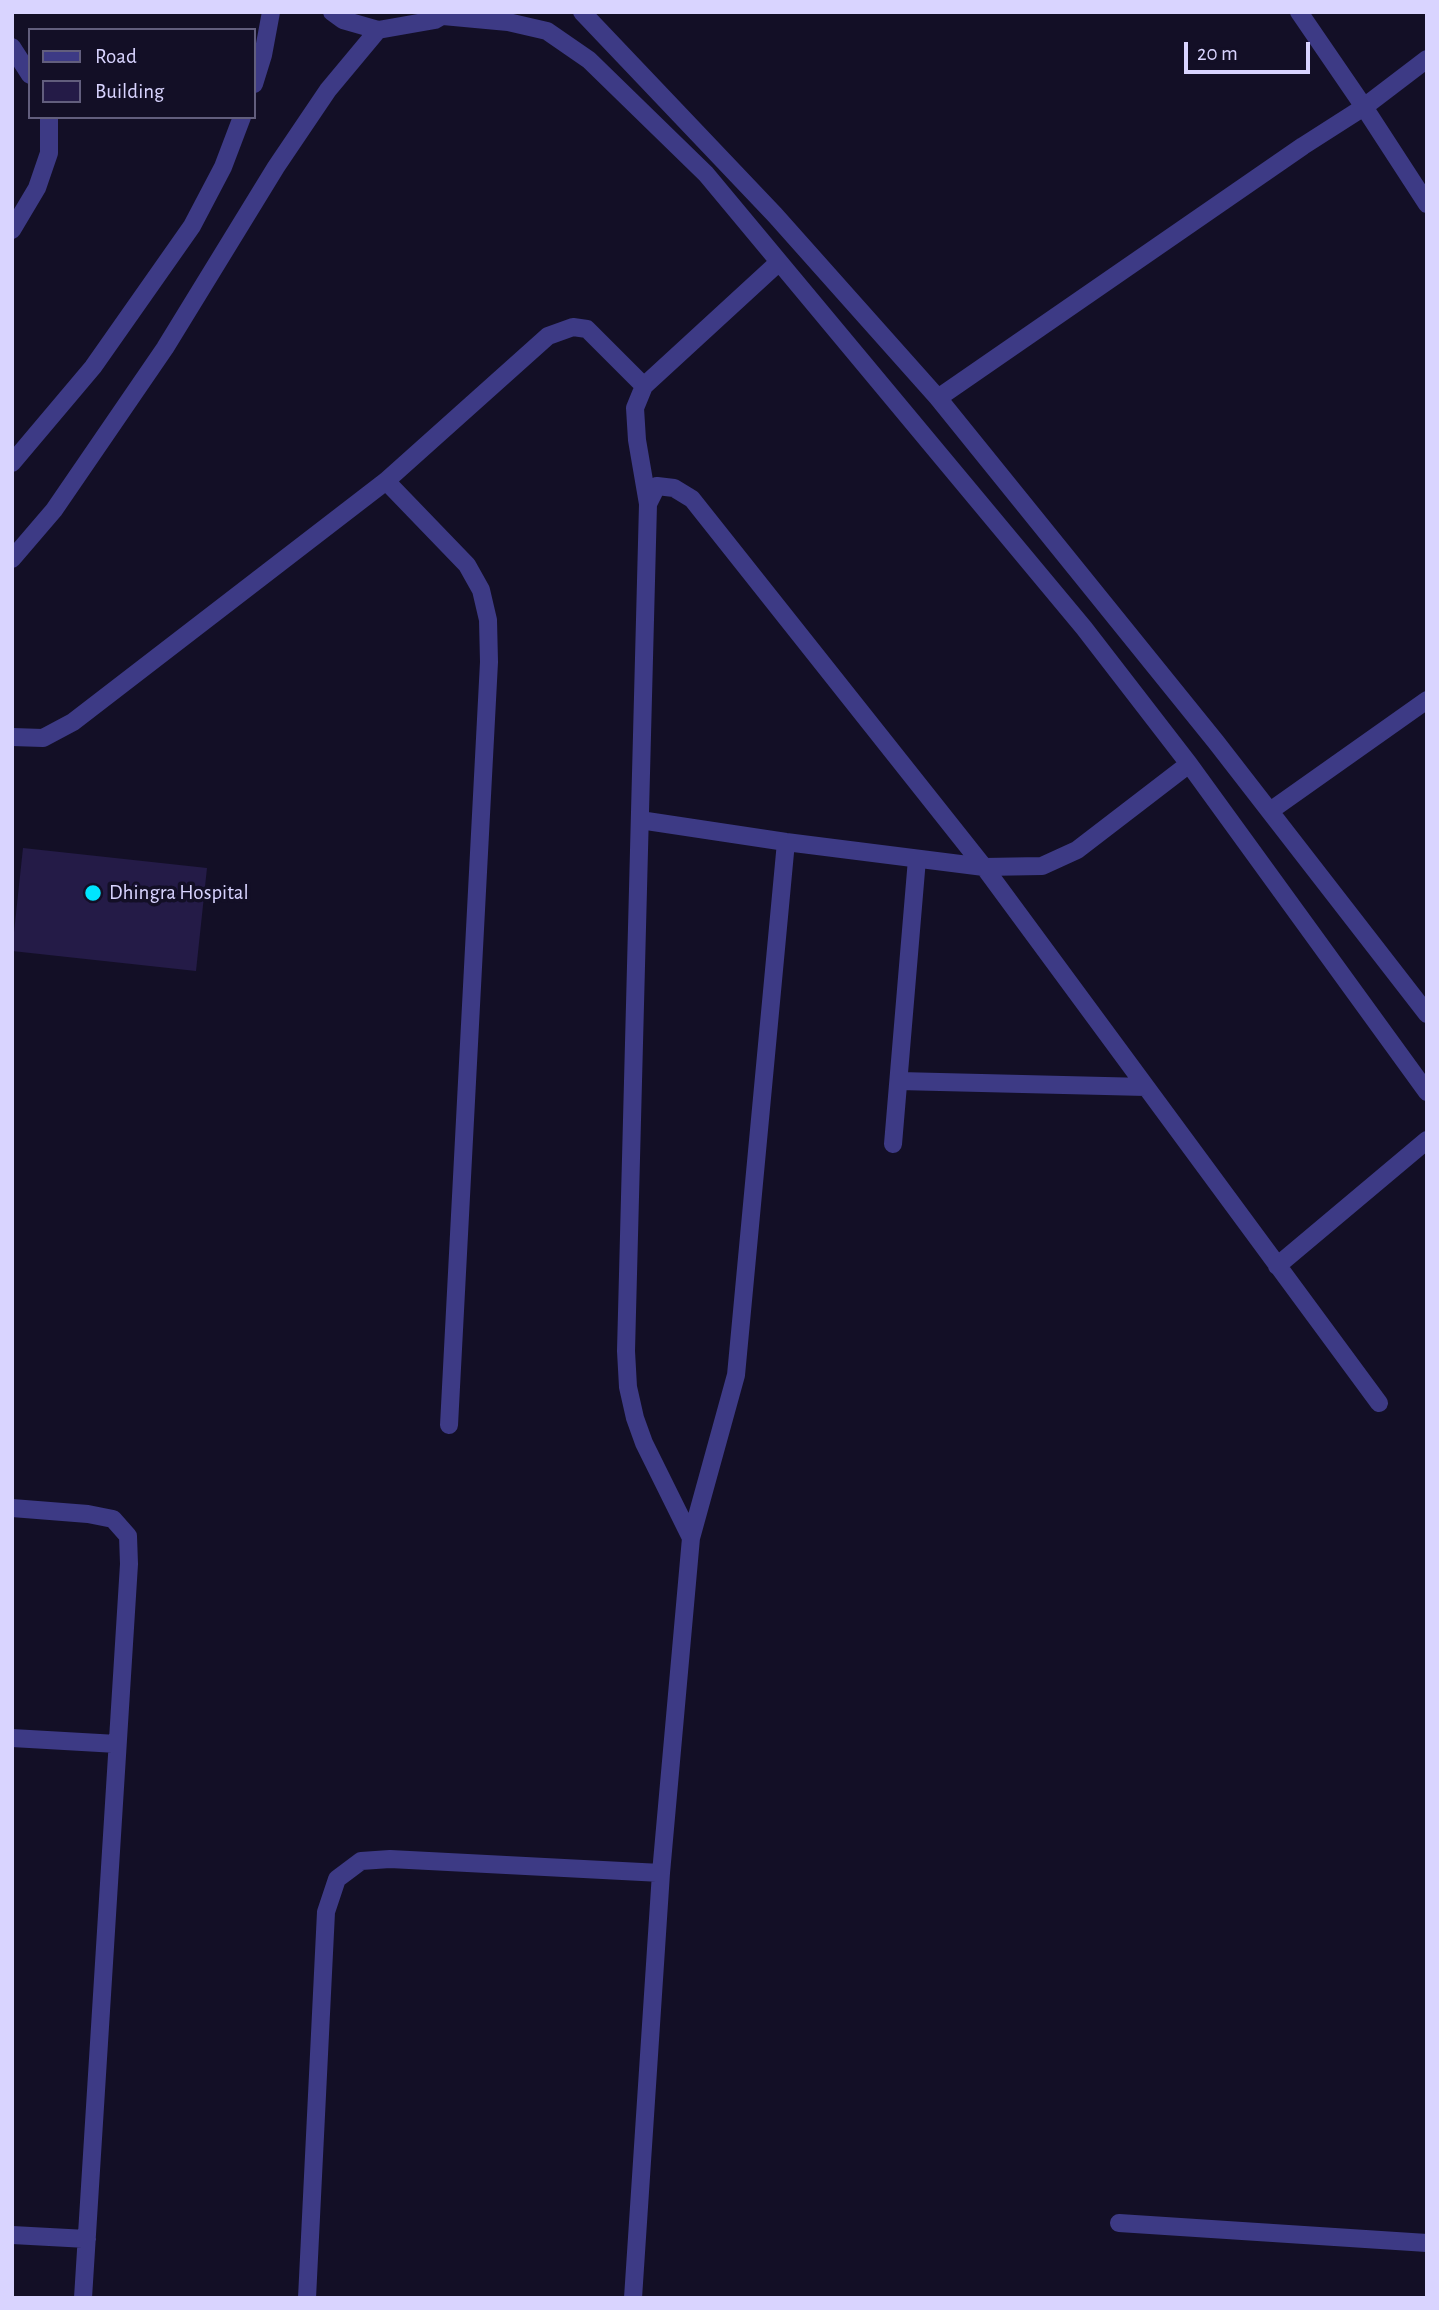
<!DOCTYPE html>
<html>
<head>
<meta charset="utf-8">
<style>
  body { margin:0 }
  #map { position:relative; width:1439px; height:2310px; overflow:hidden; background:#130f26; font-family:"Alegreya Sans",sans-serif }
  canvas { display:block }
  .frame { position:absolute; inset:0; border:14px solid #d9d4ff; pointer-events:none }
  .legend { position:absolute; left:28px; top:28px; width:228px; height:91px; box-sizing:border-box; background:#130f26; border:2px solid #625e7d; margin:0; padding:9px 12px; list-style:none; font-size:21px; color:#d9d4ff }
  .legend li { display:flex; align-items:center; gap:14px; height:35px }
  .legend b { width:35px; border:2px solid #625e7d }
  .scale { position:absolute; left:1184px; top:42px; width:126px; height:32px; box-sizing:border-box; border:4px solid #d9d4ff; border-top:0; padding-left:9px; font-size:21px; line-height:24px; white-space:nowrap; color:#d9d4ff; -webkit-text-stroke:5px #130f26; paint-order:stroke }
</style>
</head>
<body>
<div id="map">
<canvas width="1439" height="2310"></canvas>
<div class="frame"></div>
<ul class="legend">
<li><b style="height:9px;background:#3d3a85"></b>Road</li>
<li><b style="height:19px;background:#241b47"></b>Building</li>
</ul>
<div class="scale">20 m</div>
</div>
<script>
const g = document.querySelector('canvas').getContext('2d');
g.lineJoin = 'round';
function fillPath(path, color) { g.fillStyle = color; g.fill(path, 'evenodd'); }
const toPath = rows => new Path2D(rows.map(r => 'M' + r).join(''));
function trace(path, color, width, dash) { g.strokeStyle = color; g.lineWidth = width; g.lineCap = dash ? 'butt' : 'round'; g.setLineDash(dash || []); g.stroke(path); }
function write(font, color, halo, rows, align = 'center') {
  g.font = font + ' "Alegreya Sans",sans-serif'; g.lineWidth = 7; g.setLineDash([]); g.textBaseline = 'middle'; g.strokeStyle = halo; g.fillStyle = color; for (const [text, x, y, turn = 0] of rows) {
    g.save(); g.translate(x, y); g.rotate((+turn || 0) * Math.PI / 180); g.textAlign = isNaN(turn) ? turn : align; if (halo) g.strokeText(text, 0, 0); g.fillText(text, 0, 0); g.restore();
  }
}
fillPath(toPath([
  [23,848,207,868,196,971,12,951]
]), '#241b47');
trace(toPath([
  [332,12,343,20,378,30,435,20,449,12],
  [582,12,775,215,938,398,1216,742,1427,1014],
  [1299,12,1364,107,1427,204],
  [443,16,508,22,547,31,589,60,706,174,1084,628,1189,764,1427,1092],
  [12,47,30,75],
  [254,84,263,55,271,12],
  [12,230,37,188,49,153,49,117],
  [938,398,1303,146,1364,107,1427,59],
  [12,463,93,367,192,226,223,167,242,117],
  [386,481,467,565,481,590,488,620,489,662,449,1425],
  [648,504,637,440,635,408,644,386,779,262],
  [12,559,54,510,165,348,276,167,328,90,378,30],
  [12,737,43,738,73,722,386,481,548,336,573,327,587,329,644,386],
  [1270,811,1427,700],
  [640,820,786,842,984,867,1042,866,1077,850,1189,764],
  [899,1081,1146,1087],
  [893,1144,917,859],
  [1277,1266,1427,1140],
  [12,1508,88,1514,113,1519,128,1536,129,1564,83,2298],
  [691,1538,736,1375,786,842],
  [12,1738,117,1744],
  [1119,2223,1427,2243],
  [12,2235,87,2239],
  [307,2298,326,1912,337,1879,361,1861,390,1859,661,1873],
  [633,2298,661,1873,691,1538,644,1443,635,1418,628,1387,626,1351,648,504,657,486,674,488,692,499,984,867,1379,1403]
]), '#3d3a85', 18);
for (const [x, y, r, color] of [
  [93,893,9,"#00e5ff"]
]) { const dot = new Path2D(); dot.arc(x, y, r, 0, 2 * Math.PI); g.fillStyle = color; g.fill(dot); trace(dot, '#130f26', 2.5); }
write('21px', '#d9d4ff', '#130f26', [
  ["Dhingra Hospital",109,893]
], 'left');
</script>
</body>
</html>
